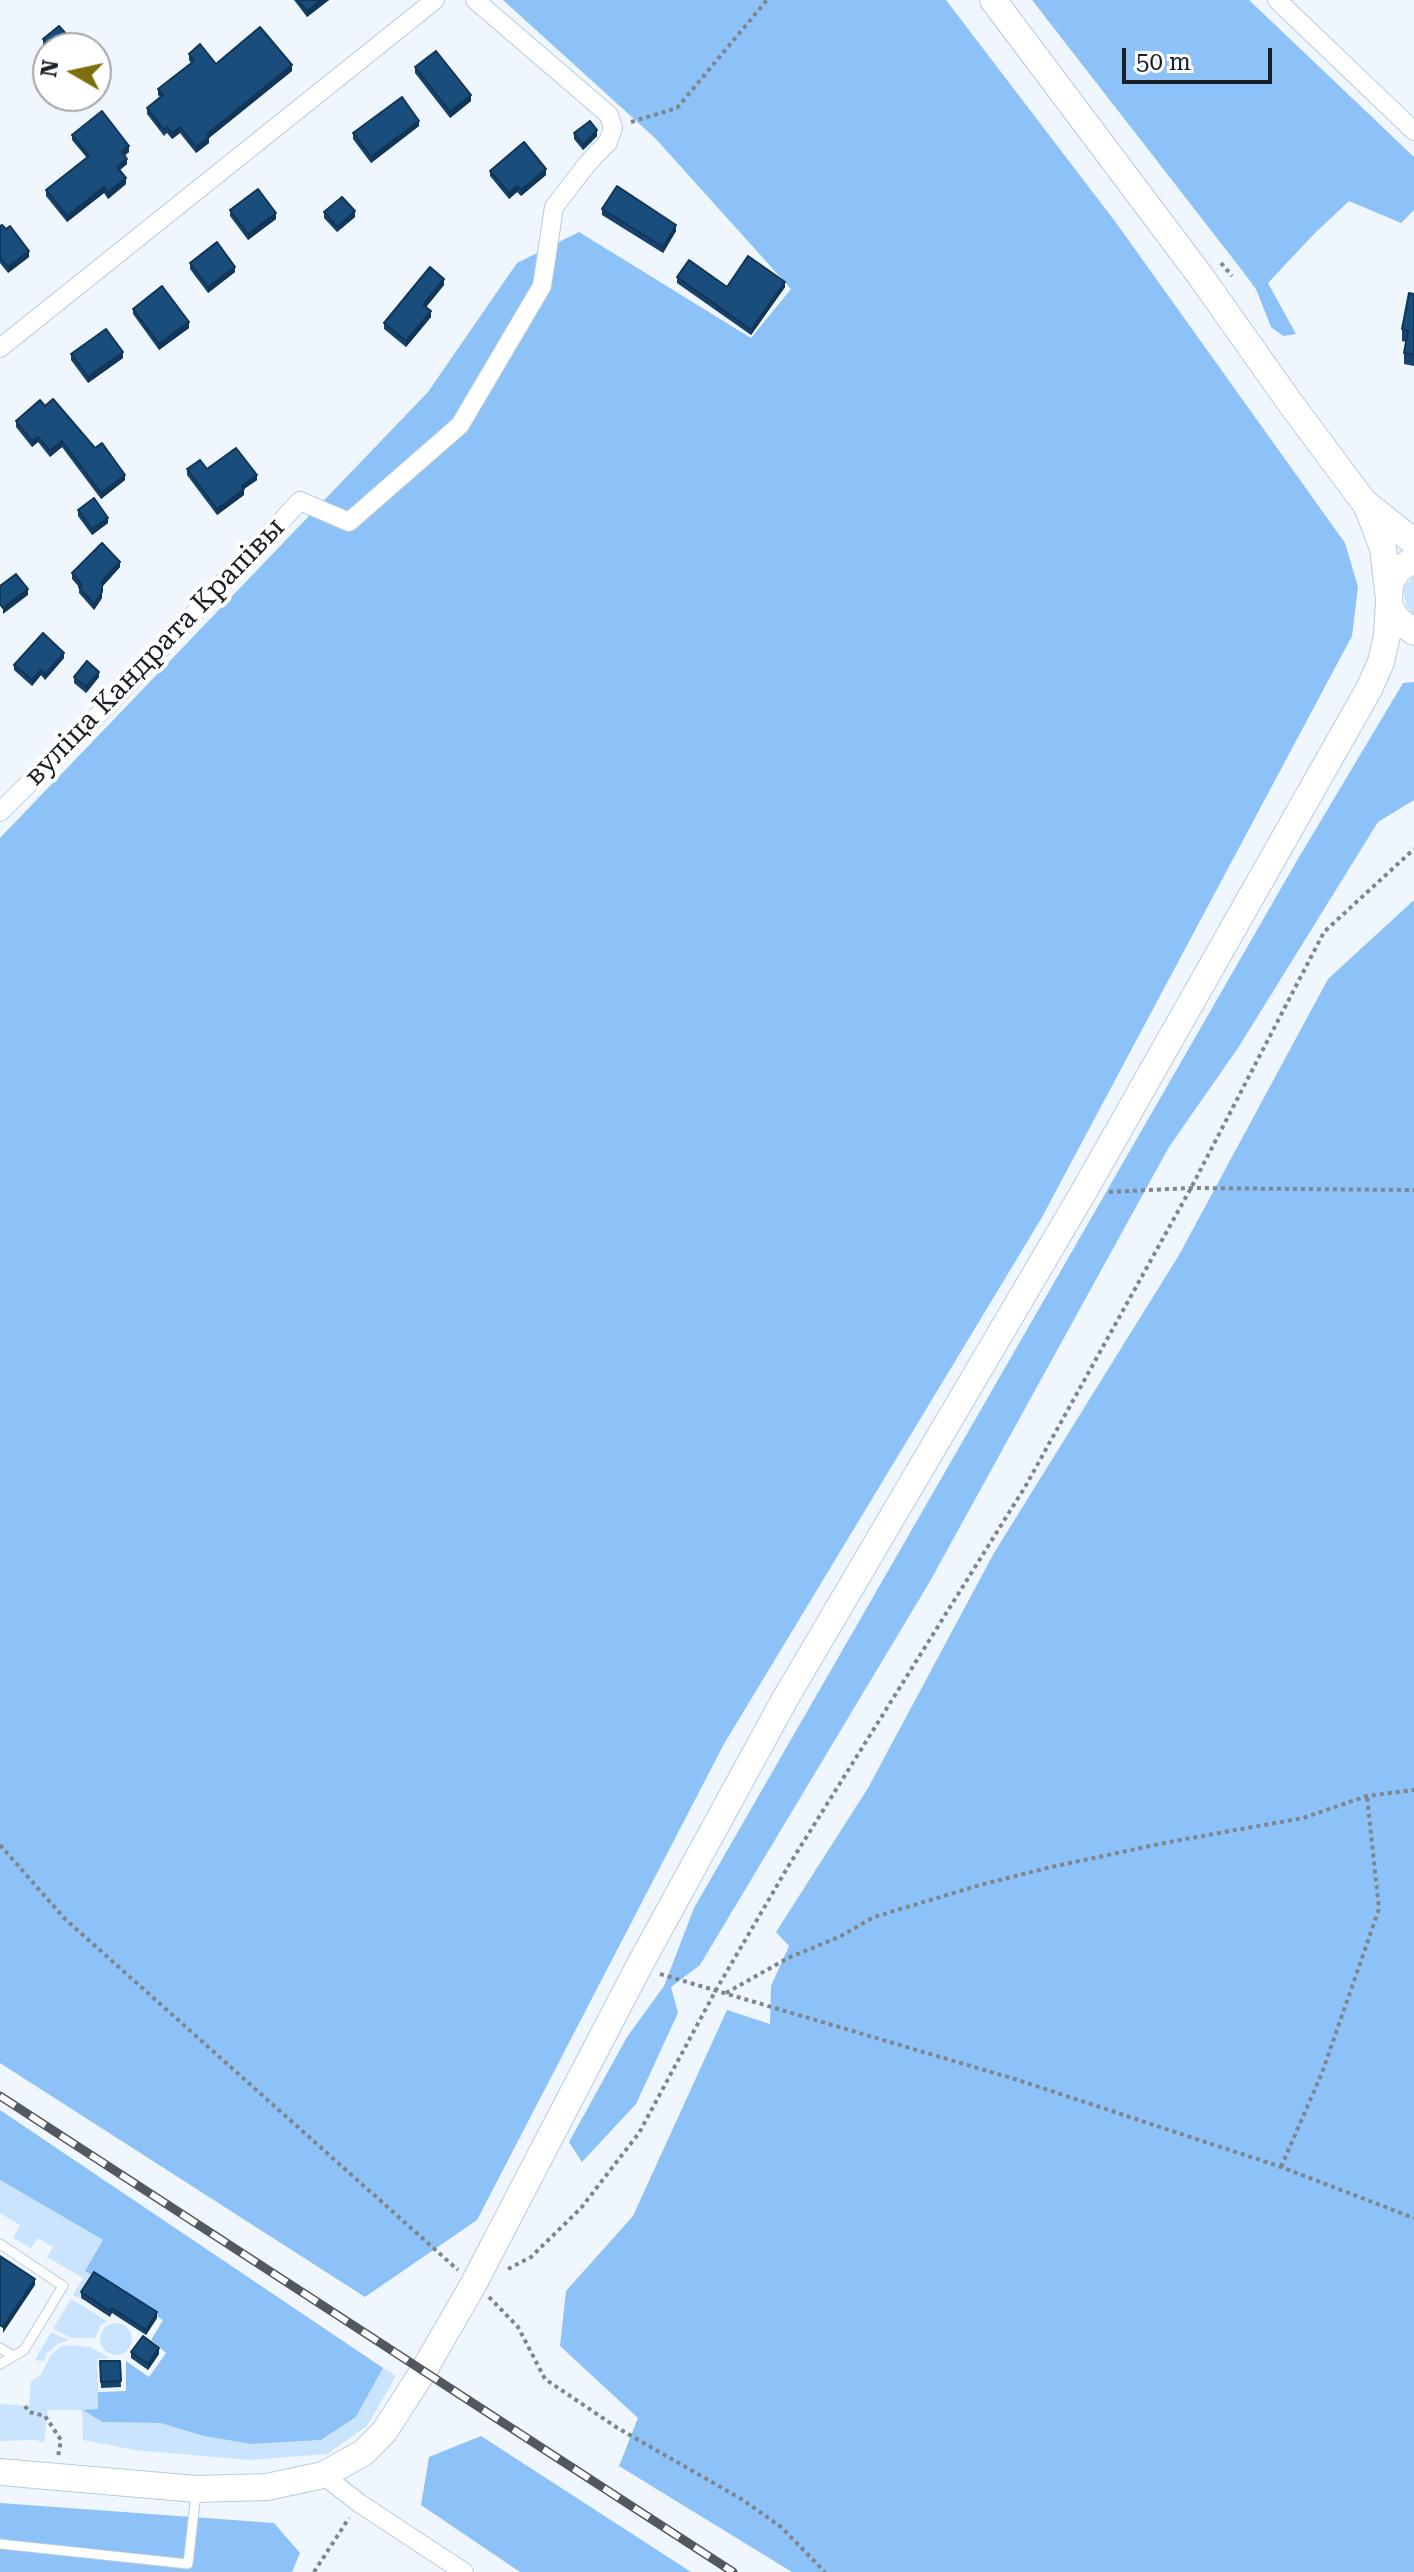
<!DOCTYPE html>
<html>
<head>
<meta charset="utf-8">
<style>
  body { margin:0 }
  #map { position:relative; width:1414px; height:2572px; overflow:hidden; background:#eff6fe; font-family:"Roboto Serif",serif }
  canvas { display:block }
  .north { position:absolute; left:32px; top:32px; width:80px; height:80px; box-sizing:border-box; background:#fff; border:2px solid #a3a6a9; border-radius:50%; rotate:279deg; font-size:22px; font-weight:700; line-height:32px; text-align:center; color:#1a2027 }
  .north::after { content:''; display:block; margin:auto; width:28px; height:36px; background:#7e6f0d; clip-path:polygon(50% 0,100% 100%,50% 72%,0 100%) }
  .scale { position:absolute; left:1122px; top:48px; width:150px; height:36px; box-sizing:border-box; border:4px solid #1a2027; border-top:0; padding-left:10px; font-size:24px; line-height:28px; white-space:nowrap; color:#1a2027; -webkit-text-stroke:6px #fff; paint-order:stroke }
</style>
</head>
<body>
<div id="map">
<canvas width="1414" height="2572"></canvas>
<div class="north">N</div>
<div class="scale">50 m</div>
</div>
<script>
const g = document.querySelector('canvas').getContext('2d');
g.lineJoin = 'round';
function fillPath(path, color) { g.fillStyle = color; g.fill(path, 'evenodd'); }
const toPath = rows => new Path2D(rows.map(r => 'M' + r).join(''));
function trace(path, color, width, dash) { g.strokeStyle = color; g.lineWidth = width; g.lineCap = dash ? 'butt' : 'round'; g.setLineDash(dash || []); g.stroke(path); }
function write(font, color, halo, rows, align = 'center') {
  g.font = font + ' "Roboto Serif",serif'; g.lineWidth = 8; g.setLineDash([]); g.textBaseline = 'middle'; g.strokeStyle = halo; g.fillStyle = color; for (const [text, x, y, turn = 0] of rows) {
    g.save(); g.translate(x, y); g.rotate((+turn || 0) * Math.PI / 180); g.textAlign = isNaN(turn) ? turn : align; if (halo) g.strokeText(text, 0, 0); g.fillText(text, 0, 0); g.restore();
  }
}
fillPath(toPath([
  [1414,576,1414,615,1406,606,1404,592,1405,586],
  [0,2180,104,2241,86,2270,93,2275,79,2298,73,2295,83,2278,47,2257,53,2247,38,2238,31,2248,13,2238,20,2225,0,2213],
  [71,2299,107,2321,100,2326,96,2338,72,2338,53,2329],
  '100 2339a16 16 0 1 1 32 0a16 16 0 1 1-32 0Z',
  [51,2332,69,2340,58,2344,47,2353,44,2361,35,2360],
  [70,2345,90,2347,110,2358,97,2359,99,2409,84,2410,102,2422,160,2423,204,2436,251,2444,321,2440,356,2417,383,2368,396,2376,367,2426,327,2454,249,2460,135,2450,83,2440,82,2410,48,2410,44,2443,36,2440,0,2441,0,2404,29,2406,31,2381,41,2375,51,2355,60,2347]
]), '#cbe4fd');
fillPath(toPath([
  [503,0,946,0,1117,224,1345,543,1358,587,1352,636,1041,1219,724,1744,477,2220,365,2297,0,2063,0,838,428,392,517,263,579,232,751,338,791,289,655,138],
  [1032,0,1249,0,1414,157,1414,210,1401,223,1349,201,1314,234,1268,283,1296,334,1283,336,1271,327,1256,289,1241,269],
  [1414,682,1414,800,1378,822,1238,1048,1169,1147,929,1583,700,1965,671,1987,678,2013,636,2104,582,2162,569,2142,627,2037,664,1986,694,1908,1295,864,1403,683],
  [1414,900,1414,2572,792,2572,619,2466,638,2418,560,2346,566,2291,633,2216,727,2010,770,2024,771,1986,789,1946,776,1932,868,1788,994,1553,1179,1255,1328,979],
  [0,2110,383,2368,356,2417,321,2440,251,2444,204,2436,160,2423,102,2422,83,2410,98,2409,98,2392,126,2391,126,2361,149,2377,166,2353,151,2340,163,2320,85,2271,103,2240,0,2180],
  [481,2436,691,2572,520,2572,421,2505,429,2457],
  [0,2503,274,2523,300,2553,292,2572,0,2572]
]), '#8cc2f8');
const lane = toPath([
  [0,2244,63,2286,24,2350,0,2364],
  [0,2348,13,2356],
  [0,2544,188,2564,196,2493]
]);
const street = toPath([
  [1277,0,1414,131],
  [0,348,435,0],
  [0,812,107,706,300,501,349,522,460,425,542,286,554,207,588,163,608,142,613,128,609,115,475,0],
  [323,2475,359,2503,464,2572]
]);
const secondary = toPath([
  [993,0,1199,274,1288,400,1364,502,1414,542],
  [1368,509,1383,548,1390,608,1397,619,1414,632],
  [0,2472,196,2489,267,2487,323,2475,363,2453,384,2432,424,2370,473,2285,638,1968,785,1699,1083,1193,1369,689,1381,662,1387,635,1390,584,1397,571,1414,559]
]);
trace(lane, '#b9cbdd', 11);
trace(street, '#b9cbdd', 20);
trace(secondary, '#b9cbdd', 28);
trace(toPath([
  [631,122,677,108,767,0],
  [1221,263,1232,276],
  [1109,1192,1191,1188,1414,1190],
  [0,1845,65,1919,458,2270],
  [660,1974,1018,2080,1281,2167,1414,2218],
  [726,1993,788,1958,839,1937,874,1917,980,1885,1051,1867,1169,1842,1303,1818,1367,1796,1414,1790],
  [1281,2167,1322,2073,1379,1909,1367,1796],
  [508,2269,531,2257,581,2208,639,2133,716,1990,789,1865,1025,1487,1191,1188,1324,932,1414,849],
  [489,2297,518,2327,545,2379,616,2427,743,2500,781,2527,825,2572],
  [25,2406,29,2412,45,2416,61,2440,58,2457],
  [314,2572,349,2518]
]), '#7f858d', 4, [4, 4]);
trace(lane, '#fff', 9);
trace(street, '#fff', 18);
trace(secondary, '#fff', 26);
const rail = toPath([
  [0,2096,733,2572]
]);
trace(rail, '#52585f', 9);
trace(rail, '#fff', 6, [18]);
fillPath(toPath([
  [294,0,329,0,307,17],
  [43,39,75,48,48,48,48,51,43,45],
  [189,54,216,64,292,71,209,138,209,143,196,153,180,133,172,139,167,133,164,136,147,114,147,108,160,97,158,95,158,89,191,63,189,60],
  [415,67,471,101,450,118,415,73],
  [419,126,371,163,353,139,353,133],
  [574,133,597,136,583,150,574,139],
  [72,135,129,152,124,155,127,164,120,170,126,184,108,199,104,193,67,222,46,196,46,190,87,158,72,140],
  [490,171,546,175,521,196,517,192,509,199,490,176],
  [602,209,676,231,663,253,602,215],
  [230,210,276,219,248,240,230,216],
  [324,212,355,217,337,232,324,218],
  [0,226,6,229,29,257,8,273,0,263],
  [190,263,235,272,208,293,190,269],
  [677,277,727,287,785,287,751,335,677,283],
  [444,285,426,307,431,317,406,347,384,329,384,323],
  [1414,294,1414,366,1404,364,1404,353,1406,342,1402,341,1402,329],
  [133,309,189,328,159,350,133,314],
  [71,354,123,358,88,383,71,360],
  [45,406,95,448,125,480,101,499,62,447,50,457,38,442,32,447,16,427,16,421],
  [187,469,207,469,257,480,244,489,244,495,217,515,187,475],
  [78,510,108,523,92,535,78,516],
  [120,567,102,587,102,598,94,610,79,593,79,587,72,579,72,573],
  [64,658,45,680,41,675,32,686,14,670,14,665],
  [74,677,99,677,86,693,74,683],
  [81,2292,157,2318,146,2335,112,2313,110,2317,81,2298],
  [131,2352,159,2354,148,2370,131,2358],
  [100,2361,120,2361,121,2387,101,2388]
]), '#16426b');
fillPath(toPath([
  [321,0,329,0,307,17,307,11],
  [292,65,292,71,209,138,209,143,196,153,196,147,207,134],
  [471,95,471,101,450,118,450,112],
  [419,121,419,126,371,163,371,157],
  [180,127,180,133,172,139,172,133],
  [597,130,597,136,583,150,583,145],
  [129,146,129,152,122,158,122,152],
  [127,159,127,164,117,172,117,167],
  [546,169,546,175,521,196,521,190],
  [126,178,126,184,108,199,108,193],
  [517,186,517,192,509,199,509,193],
  [104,187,104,193,67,222,67,216],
  [355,211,355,217,337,232,337,227],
  [276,213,276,219,248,240,248,234],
  [676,225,676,231,663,253,663,247],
  [29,251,29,257,8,273,8,267],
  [235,267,235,272,208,293,208,287],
  [444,279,444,285,423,311,423,305],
  [785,282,785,287,751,335,751,330],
  [431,311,431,317,406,347,406,341],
  [189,322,189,328,159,350,159,344],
  [123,352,123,358,88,383,88,377],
  [38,437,38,442,32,447,32,441],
  [62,441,62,447,50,457,50,451],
  [125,475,125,480,101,499,101,493],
  [257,475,257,480,244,489,244,495,217,515,217,509,242,486],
  [108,518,108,523,92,535,92,529],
  [120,562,120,567,102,587,102,581],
  [28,589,28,595,3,614,3,608],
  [102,592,102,598,94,610,94,604],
  [64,653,64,658,45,680,45,674],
  [41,670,41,675,32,686,32,680],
  [99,672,99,677,86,693,86,687],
  [35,2279,35,2285,3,2333,3,2327],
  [157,2312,157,2318,146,2335,146,2330],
  [159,2348,159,2354,148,2370,148,2364]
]), '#123657');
const building = toPath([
  [298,0,321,0,307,11,298,0],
  [59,26,75,44,70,48,50,48,43,39,59,26],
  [260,27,292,65,207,134,209,137,196,147,180,127,172,133,167,127,164,130,147,108,163,95,158,89,194,61,189,54,200,44,216,64,260,27],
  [436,51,471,95,450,112,415,67,436,51],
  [402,97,419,121,371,157,353,133,402,97],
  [102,111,129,146,122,152,127,159,117,167,126,178,108,193,104,187,67,216,46,190,89,156,72,135,102,111],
  [590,121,597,130,583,145,574,133,590,121],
  [524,142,546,169,521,190,517,186,509,193,490,171,524,142],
  [617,186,676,225,663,247,602,209,617,186],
  [258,189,276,213,248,234,230,210,258,189],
  [342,197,355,211,337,227,324,212,342,197],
  [2,225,6,229,10,226,29,251,8,267,0,257,0,226,2,225],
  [217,242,235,267,208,287,190,263,217,242],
  [748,256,785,282,751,330,677,277,689,260,727,287,748,256],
  [430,267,444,279,423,305,431,311,406,341,384,323,430,267],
  [162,286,189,322,159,344,133,309,162,286],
  [1409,293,1414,294,1414,355,1404,353,1408,331,1402,329,1409,293],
  [106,329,123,352,88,377,71,354,106,329],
  [53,399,95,448,102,443,125,475,101,493,62,441,50,451,38,437,32,441,16,421,40,400,45,406,53,399],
  [236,448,257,475,242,486,244,489,217,509,187,469,200,460,207,469,236,448],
  [94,498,108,518,92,529,78,510,94,498],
  [102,543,120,562,102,581,102,592,94,604,79,587,82,585,72,573,102,543],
  [16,574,28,589,3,608,0,604,0,586,16,574],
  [43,633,64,653,45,674,41,670,32,680,14,665,43,633],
  [87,661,99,672,86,687,74,677,87,661],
  [0,2256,35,2279,3,2327,0,2325,0,2256],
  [94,2272,157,2312,146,2330,112,2308,110,2311,81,2292,94,2272],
  [143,2336,159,2348,148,2364,131,2352,143,2336],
  [100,2361,120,2361,121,2381,101,2382,100,2361]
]);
fillPath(building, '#194d7c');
trace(building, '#123657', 2);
write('28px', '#1a2027', '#fff', [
  ["вуліца Кандрата Крапівы",155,652,-46]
]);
</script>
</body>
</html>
